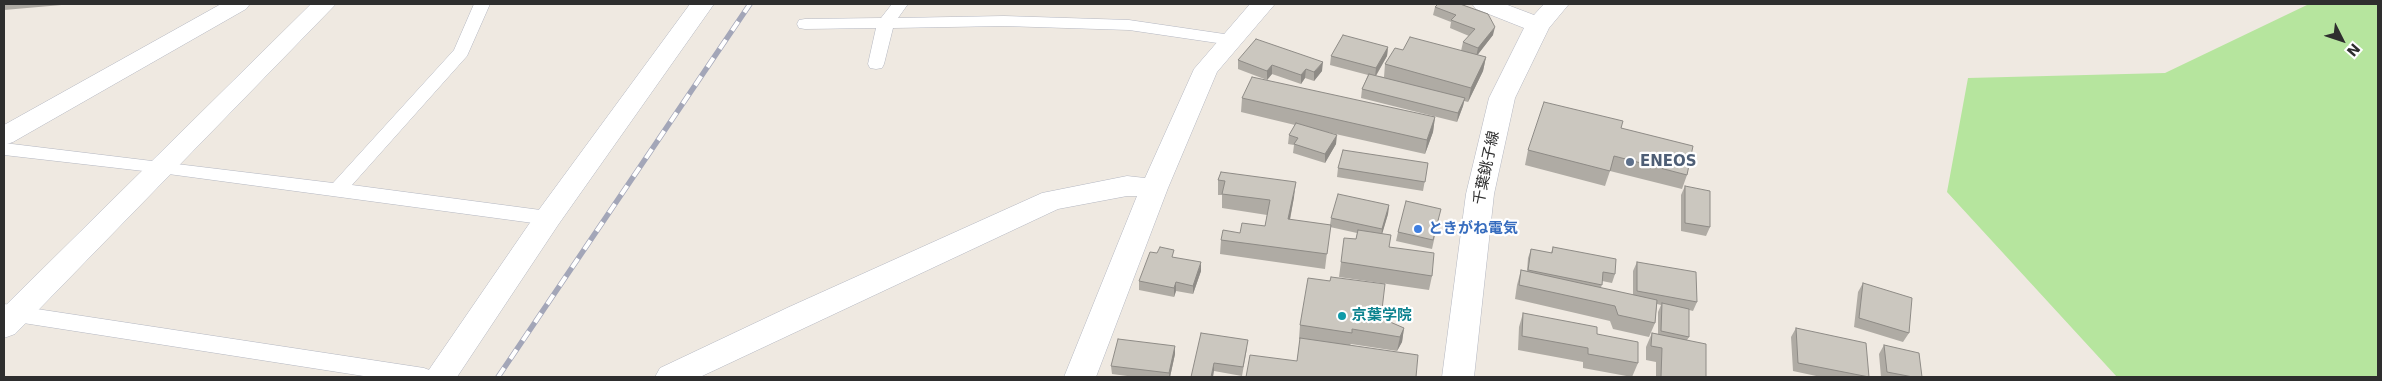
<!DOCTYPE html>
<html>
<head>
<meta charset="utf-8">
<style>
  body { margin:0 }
  #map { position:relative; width:2382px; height:381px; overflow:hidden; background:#efe9e1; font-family:"DejaVu Sans",sans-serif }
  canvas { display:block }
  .frame { position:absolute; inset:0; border:5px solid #2e2e2e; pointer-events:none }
  .north { position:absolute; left:2317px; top:15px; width:50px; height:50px; -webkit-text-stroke:4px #fff; paint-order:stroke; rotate:131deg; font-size:14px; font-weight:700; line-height:20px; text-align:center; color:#2e2e2e }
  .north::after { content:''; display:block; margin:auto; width:18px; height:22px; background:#2e2e2e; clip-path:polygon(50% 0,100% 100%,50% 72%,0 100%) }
</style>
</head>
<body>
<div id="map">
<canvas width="2382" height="381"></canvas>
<div class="frame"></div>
<div class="north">N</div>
</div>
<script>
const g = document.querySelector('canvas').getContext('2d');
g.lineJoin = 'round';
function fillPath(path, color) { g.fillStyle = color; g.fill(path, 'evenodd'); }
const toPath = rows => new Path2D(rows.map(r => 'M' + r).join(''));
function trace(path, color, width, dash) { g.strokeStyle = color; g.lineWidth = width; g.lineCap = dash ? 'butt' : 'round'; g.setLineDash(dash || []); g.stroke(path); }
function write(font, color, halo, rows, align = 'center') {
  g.font = font + ' "DejaVu Sans","Noto Sans JP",sans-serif'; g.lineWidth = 4.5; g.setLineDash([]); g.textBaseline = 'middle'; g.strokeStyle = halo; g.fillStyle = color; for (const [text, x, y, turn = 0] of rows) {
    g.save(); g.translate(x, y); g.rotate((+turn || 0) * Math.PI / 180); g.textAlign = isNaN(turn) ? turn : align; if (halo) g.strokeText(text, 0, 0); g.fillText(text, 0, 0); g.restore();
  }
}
fillPath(toPath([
  [2309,4,2378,4,2378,377,2117,377,1947,192,1968,78,2165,73]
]), '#b6e59e');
const lane = toPath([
  [474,4,490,4,467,56,352,185,548,211,555,213,558,218,555,223,548,225,161,173,4,155,4,143,333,183,454,50,474,4],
  [892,4,908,4,898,18,1004,16,1129,20,1231,35,1237,36,1239,40,1237,44,1231,45,1129,30,1004,26,893,28,884,64,882,68,876,69,870,68,868,64,876,28,805,29,799,28,797,24,799,20,805,19,881,18,892,4],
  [4,304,424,368,432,371,435,377,370,377,4,320,4,304]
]);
const street = toPath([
  [311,4,336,4,15,334,4,338,4,307,311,4],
  [690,4,714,4,558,225,457,377,424,377,538,211,690,4],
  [1250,4,1275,4,1217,72,1168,188,1096,377,1064,377,1137,196,1127,196,1058,209,700,377,655,377,660,368,789,307,1042,193,1127,176,1145,178,1194,69,1250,4]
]);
const secondary = toPath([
  [221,4,250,4,246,9,13,142,4,145,4,125,221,4],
  [1472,4,1505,4,1534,15,1544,4,1569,4,1549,28,1515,98,1494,194,1474,377,1442,377,1466,194,1489,98,1524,28,1476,9,1472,4]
]);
trace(lane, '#b4b7c1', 1);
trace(street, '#b4b7c1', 1);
trace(secondary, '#b4b7c1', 1);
fillPath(lane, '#fff');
fillPath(street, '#fff');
fillPath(secondary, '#fff');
const rail = toPath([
  [498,377,750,4]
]);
trace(rail, '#a3a6b8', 5.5);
trace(rail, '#fff', 4, [11]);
fillPath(toPath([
  [4,4,73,4,4,10],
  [1438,4,1493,35,1477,55,1486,57,1483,71,1468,102,1464,101,1463,106,1457,122,1361,98,1362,89,1368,75,1330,65,1331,56,1388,47,1387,56,1376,76,1384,77,1385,64,1403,50,1461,51,1463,42,1469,36,1450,28,1451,22,1433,15,1435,7],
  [1238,60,1322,71,1314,81,1305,78,1301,84,1272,74,1267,80,1238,69],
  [1242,98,1435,117,1433,132,1425,154,1322,131,1336,144,1325,163,1293,153,1294,145,1288,144,1289,135,1295,125,1241,112],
  [1621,128,1687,175,1682,189,1610,171,1605,186,1525,165,1528,150],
  [1428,163,1423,191,1337,177,1338,168],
  [1221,172,1294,197,1290,220,1330,225,1331,218,1389,205,1388,214,1382,233,1389,247,1432,276,1429,290,1339,277,1341,262,1356,239,1357,233,1330,227,1325,269,1220,254,1221,240,1240,233,1265,226,1267,215,1222,208,1222,195,1218,195,1218,180],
  [1685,186,1710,227,1706,236,1681,231,1681,195],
  [1439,218,1432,249,1396,241,1398,232],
  [1553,247,1615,274,1612,283,1602,281,1601,288,1633,295,1633,271,1637,262,1697,302,1693,311,1689,310,1689,337,1687,340,1706,377,1656,377,1656,362,1646,360,1646,347,1652,333,1658,334,1658,312,1661,305,1657,304,1655,323,1649,337,1613,329,1610,321,1515,299,1517,285,1521,270,1527,271,1528,258,1531,249,1551,253],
  [1174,257,1201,271,1193,294,1176,291,1174,297,1139,290,1139,281],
  [1863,283,1909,333,1903,342,1854,327,1858,292],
  [1523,313,1638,363,1632,377,1583,368,1583,362,1518,350,1519,327],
  [1381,318,1404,328,1402,342,1397,351,1351,344,1350,345,1297,361,1300,339,1299,339,1300,325],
  [1796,328,1868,377,1821,377,1793,371,1791,337],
  [1201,333,1247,348,1242,376,1214,371],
  [1884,345,1922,377,1881,377,1879,354],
  [1175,346,1175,354,1170,377,1135,377,1112,374,1111,366]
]), '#afaba4');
fillPath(toPath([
  [1495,27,1493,35,1476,57,1478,48],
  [1388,47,1387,56,1375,77,1376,68],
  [1486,57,1483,71,1468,102,1471,88],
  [1323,62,1322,71,1314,81,1314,72],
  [1272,65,1272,74,1267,80,1267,71],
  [1306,69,1305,78,1301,84,1301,75],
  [1465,98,1463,106,1457,122,1458,113],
  [1435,117,1433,132,1425,154,1427,140],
  [1337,135,1336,144,1325,163,1325,154],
  [1296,182,1294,197,1287,234,1288,219],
  [1389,205,1388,214,1381,238,1382,229],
  [1201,262,1201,271,1193,294,1193,286],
  [1176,282,1176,291,1174,297,1174,288],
  [1404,328,1402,342,1397,351,1400,337],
  [1175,346,1175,354,1170,377,1169,377,1169,373],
  [1214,363,1214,371,1213,377,1211,377]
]), '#8e8b86');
const building = toPath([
  [1438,4,1460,4,1488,14,1495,27,1478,48,1463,42,1475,29,1451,20,1456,15,1435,7,1438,4],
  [1343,35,1388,47,1376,68,1331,56,1343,35],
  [1410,37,1486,57,1471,88,1385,64,1395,48,1403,50,1410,37],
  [1256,39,1323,62,1314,72,1306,69,1301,75,1272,65,1267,71,1238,60,1256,39],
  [1369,74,1465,98,1458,113,1362,89,1369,74],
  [1252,77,1435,117,1427,140,1242,98,1252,77],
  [1544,102,1623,121,1621,128,1693,146,1687,175,1614,156,1610,171,1528,150,1544,102],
  [1296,123,1337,135,1325,154,1294,144,1298,138,1289,135,1296,123],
  [1343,150,1428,163,1425,182,1338,168,1343,150],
  [1221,172,1296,182,1288,219,1331,225,1327,254,1221,240,1223,230,1240,233,1242,223,1265,226,1270,200,1222,194,1225,181,1218,180,1221,172],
  [1685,186,1710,191,1710,227,1685,223,1685,186],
  [1338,194,1389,205,1382,229,1331,218,1338,194],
  [1406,201,1441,209,1433,240,1398,232,1406,201],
  [1358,230,1391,235,1389,247,1434,253,1432,276,1341,262,1344,238,1356,239,1358,230],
  [1160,247,1174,250,1172,257,1201,262,1193,286,1176,282,1174,288,1139,281,1150,252,1157,253,1160,247],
  [1553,247,1616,259,1615,274,1603,272,1602,285,1528,270,1531,249,1552,253,1553,247],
  [1637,262,1696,272,1697,302,1637,291,1637,262],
  [1521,270,1657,300,1655,323,1618,315,1615,306,1519,285,1521,270],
  [1331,277,1385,284,1381,318,1404,328,1400,337,1352,329,1352,333,1300,325,1308,278,1330,281,1331,277],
  [1863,283,1912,298,1909,333,1859,318,1863,283],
  [1662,303,1689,309,1689,337,1661,331,1662,303],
  [1523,313,1597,327,1597,334,1638,342,1638,363,1588,354,1588,348,1522,336,1523,313],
  [1796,328,1866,343,1869,377,1798,363,1796,328],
  [1201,333,1248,340,1243,367,1214,363,1211,377,1191,377,1201,333],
  [1652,333,1706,344,1706,377,1661,377,1662,348,1651,346,1652,333],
  [1300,338,1418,355,1416,377,1246,377,1250,355,1297,361,1300,338],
  [1118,339,1175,346,1169,373,1111,366,1118,339],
  [1884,345,1919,353,1922,377,1913,377,1887,372,1884,345]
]);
fillPath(building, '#cbc7bf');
trace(building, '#8e8b86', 1);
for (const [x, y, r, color] of [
  [1630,162,5,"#5c6f8a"],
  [1418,229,5,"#3f7fe0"],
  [1342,316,5,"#0f9aa8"]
]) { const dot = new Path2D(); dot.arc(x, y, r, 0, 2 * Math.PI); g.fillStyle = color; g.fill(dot); trace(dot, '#fff', 2); }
write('bold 15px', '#4e5e75', '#fff', [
  ["ENEOS",1640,162]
], 'left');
write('15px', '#2e2e2e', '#fff', [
  ["千葉銚子線",1487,168,-78]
]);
write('bold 15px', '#366cbe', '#fff', [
  ["ときがね電気",1428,229]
], 'left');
write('bold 15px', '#0d838f', '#fff', [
  ["京葉学院",1352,316]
], 'left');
</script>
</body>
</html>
